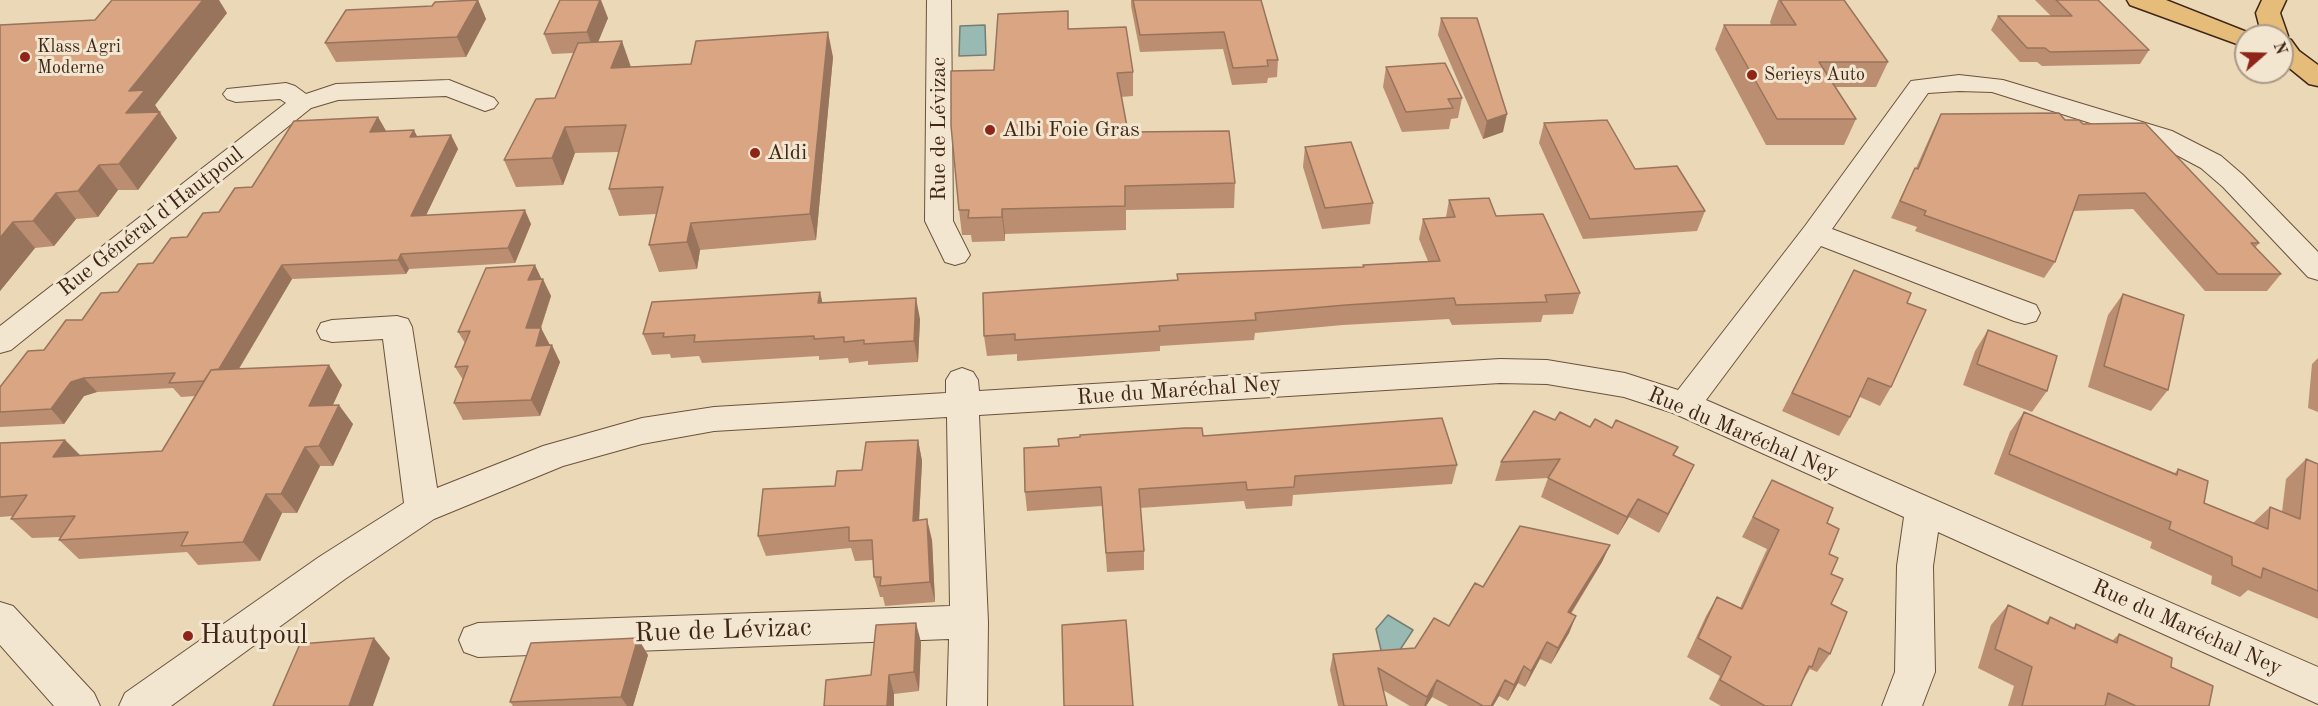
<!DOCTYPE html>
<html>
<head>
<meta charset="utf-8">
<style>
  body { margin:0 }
  #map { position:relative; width:2318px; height:706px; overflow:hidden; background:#ebd8b6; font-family:"Old Standard TT",serif }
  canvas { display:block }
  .north { position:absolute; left:2234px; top:24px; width:60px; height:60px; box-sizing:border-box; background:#f2e6d0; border:2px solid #ab9986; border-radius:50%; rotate:70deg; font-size:16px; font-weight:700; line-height:24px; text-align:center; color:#402616 }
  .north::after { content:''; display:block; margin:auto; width:21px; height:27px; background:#8f2418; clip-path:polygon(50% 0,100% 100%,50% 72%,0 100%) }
</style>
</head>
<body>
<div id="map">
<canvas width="2318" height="706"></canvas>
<div class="north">N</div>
</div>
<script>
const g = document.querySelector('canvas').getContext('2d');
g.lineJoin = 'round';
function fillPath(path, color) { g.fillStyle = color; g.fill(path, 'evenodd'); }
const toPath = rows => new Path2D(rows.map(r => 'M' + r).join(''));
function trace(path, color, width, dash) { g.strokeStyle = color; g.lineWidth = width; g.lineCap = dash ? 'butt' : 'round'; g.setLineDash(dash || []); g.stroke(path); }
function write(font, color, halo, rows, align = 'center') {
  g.font = font + ' "Old Standard TT",serif'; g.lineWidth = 6; g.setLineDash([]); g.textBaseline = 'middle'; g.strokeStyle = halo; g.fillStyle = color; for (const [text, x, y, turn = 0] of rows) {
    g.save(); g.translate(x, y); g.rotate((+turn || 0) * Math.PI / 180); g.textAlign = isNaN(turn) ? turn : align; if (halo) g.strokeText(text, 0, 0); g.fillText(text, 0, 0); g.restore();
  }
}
const water = toPath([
  [985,25,986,55,959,56,960,26,985,25],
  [1388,615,1413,630,1386,671,1376,629,1388,615]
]);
fillPath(water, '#99b9b3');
trace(water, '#757e74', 1.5);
const street = toPath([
  [927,0,951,0,953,221,970,255,965,262,955,265,945,262,925,221,927,0],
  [1959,75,2003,80,2172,131,2221,156,2243,175,2318,252,2318,280,2308,277,2223,187,2201,168,2154,143,1992,92,1959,91,1928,93,1832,229,2036,305,2040,313,2036,321,2025,324,2014,321,1821,246,1706,400,2318,667,2318,704,1938,532,1933,566,1935,672,1922,706,1882,706,1895,672,1897,566,1904,517,1673,413,1624,397,1547,384,1500,383,979,415,988,622,987,706,947,706,949,639,478,657,464,652,459,640,464,628,478,623,950,606,947,417,714,431,642,444,563,466,434,519,345,579,171,706,119,706,125,693,319,557,404,503,383,339,332,342,321,339,317,331,321,323,332,320,397,316,408,319,412,327,437,488,543,446,642,418,714,407,946,393,946,380,951,372,962,368,973,372,978,380,979,391,1500,359,1547,360,1625,373,1678,390,1805,226,1911,81,1959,75],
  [449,80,494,98,498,103,494,108,485,111,446,96,338,100,311,108,11,350,0,353,0,326,286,103,280,99,236,102,227,99,223,94,227,89,286,83,295,86,306,94,336,84,449,80],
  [0,602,13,606,94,693,100,706,54,706,0,645,0,602]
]);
const primary = toPath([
  [2127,0,2166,0,2257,36,2246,36,2246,47,2237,44,2130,5,2127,0],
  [2262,0,2286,0,2280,13,2288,36,2286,38,2291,40,2299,51,2318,65,2318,86,2309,84,2282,62,2282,36,2262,36,2256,13,2262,0]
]);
trace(street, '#6b523e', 2);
trace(primary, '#402616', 3);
fillPath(street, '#f2e6d0');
fillPath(primary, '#e6bc7b');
fillPath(toPath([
  [478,0,486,19,466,57,336,62,325,43,432,6],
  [1131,0,1261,0,1278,60,1277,77,1268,78,1267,83,1232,85,1223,49,1140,52,1131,6],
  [1778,0,1844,0,1888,62,1876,87,1835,87,1856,119,1844,145,1766,145,1715,49,1724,25,1771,25,1770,22],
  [2035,0,2098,0,2149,50,2140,64,2042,66,2037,62,2020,62,1991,30,1998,16,2051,16],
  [227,13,155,105,177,138,138,190,118,190,98,217,76,219,54,246,35,248,0,291,0,25],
  [608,18,598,42,630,67,833,57,816,240,700,250,697,269,659,272,649,245,656,214,619,216,609,189,619,152,575,153,563,185,516,187,504,160,555,98,573,53,552,54,544,34],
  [1441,18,1503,132,1483,139,1438,35],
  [1069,29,1133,72,1133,96,1121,97,1128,132,1235,183,1234,208,1126,210,1126,230,1005,234,1005,241,972,242,971,235,962,235,959,210,994,70],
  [1386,67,1462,98,1458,118,1451,119,1449,129,1402,132,1383,87],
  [1941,114,2065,120,2083,124,2259,243,2255,248,2281,274,2267,291,2205,291,2133,209,2073,211,2055,262,2044,278,1915,231,1917,227,1891,218,1907,184,1915,168,1916,168,1933,130],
  [378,117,386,131,417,136,451,135,458,149,426,215,531,224,515,263,409,269,406,274,292,279,239,369,342,385,333,405,353,424,333,466,320,466,297,513,282,513,260,561,198,565,187,552,79,559,59,540,61,537,32,538,11,519,13,516,0,517,0,443,65,440,80,456,162,451,195,396,181,397,173,388,97,392,84,396,64,424,0,427,0,387,153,263,252,187],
  [1544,123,1635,169,1705,211,1697,231,1583,239,1539,143],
  [1305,147,1373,203,1370,224,1322,229,1303,167],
  [1449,200,1496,216,1580,293,1573,314,1543,315,1541,322,1452,325,1449,319,1343,325,1255,333,1254,340,1160,346,1160,351,1017,361,1017,354,987,356,984,336,1177,280,1177,274,1363,267,1363,265,1428,261,1419,239,1423,219,1446,217],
  [542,280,551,296,541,328,549,345,560,362,540,416,463,420,454,403,463,380,455,367,465,343,458,332],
  [1844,289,1891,387,1880,406,1860,397,1850,417,1839,436,1782,411],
  [2123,294,2168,390,2151,411,2088,387,2108,315],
  [822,303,920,319,918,362,868,365,868,361,849,363,848,358,819,360,819,356,702,363,699,356,671,358,670,354,652,355,643,334],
  [1988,330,2047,391,2032,412,1963,385,1975,351],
  [2318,358,2318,412,2308,408,2312,364],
  [2024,412,2175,473,2178,469,2204,503,2253,523,2270,507,2282,512,2286,479,2306,459,2318,464,2318,619,2248,590,2240,597,2211,584,2212,576,2150,548,2152,542,1994,474,2010,432],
  [1590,427,1612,428,1678,447,1674,455,1694,465,1659,533,1629,517,1618,535,1541,497,1548,478,1495,481,1501,462],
  [1203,436,1457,465,1452,484,1293,495,1292,506,1246,509,1244,501,1140,508,1144,551,1144,570,1107,572,1102,506,1027,511,1025,492,1059,446],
  [918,440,922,461,919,520,932,540,935,602,885,606,883,597,880,597,874,577,873,560,855,561,851,548,766,556,758,536,862,470],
  [1772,480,1827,523,1831,574,1830,654,1817,672,1810,669,1803,680,1791,706,1721,706,1709,699,1720,676,1687,657,1706,616,1717,597,1740,608,1767,549,1742,537],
  [1610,545,1602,562,1571,614,1576,616,1569,633,1551,664,1540,659,1525,687,1518,683,1508,701,1499,696,1493,706,1449,706,1432,697,1426,706,1410,706,1383,690,1387,706,1338,706,1330,670,1333,654,1415,648,1449,626,1483,587],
  [2008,605,2045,623,2050,617,2073,628,2076,624,2112,641,2119,634,2171,667,2209,706,2008,706,2014,686,1978,668,1991,625],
  [921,642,919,691,894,694,894,706,824,706],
  [648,655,633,706,513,706,510,702]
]), '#bb8e71');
fillPath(toPath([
  [203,0,219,0,227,13,155,105,177,138,138,190,119,164,129,91],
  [478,0,486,19,466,57,457,37],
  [600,0,601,0,608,18,594,52,587,32],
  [828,32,833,57,816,240,810,214],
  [622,41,631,67,620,94,611,68],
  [1507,114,1503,132,1483,139,1487,121],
  [378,117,386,131,370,132],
  [565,127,575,153,563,185,552,158],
  [414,130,421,144,410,137],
  [451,135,458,149,419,230,411,216],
  [99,165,118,190,98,217,78,191],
  [56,193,76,219,54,246,33,221],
  [1002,209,1005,234,1005,241,1002,217],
  [525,210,531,224,515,263,508,248],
  [13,222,35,248,0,291,0,238],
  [691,223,700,250,697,269,687,242],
  [401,254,409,269,406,274,398,260],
  [282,265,292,279,223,395,212,381],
  [535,265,543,282,543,279,551,296,535,345,526,328,528,280],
  [820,292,825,313,818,303],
  [916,298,920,319,918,362,914,341],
  [541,328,550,345,536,346],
  [552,345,560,362,540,416,531,400],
  [329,365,342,385,323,426,309,406],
  [84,378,97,392,84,396,64,424,51,409,71,382],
  [339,405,353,424,333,466,319,446],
  [65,440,84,459,53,457],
  [918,440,922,461,918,541,913,521],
  [305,447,320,466,297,513,281,494],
  [1694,465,1685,484,1659,533,1668,514],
  [266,494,282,513,260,561,243,542],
  [1638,499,1629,517,1618,535,1627,517],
  [927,519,932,540,935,602,930,582],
  [1610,545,1602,562,1561,629,1568,612],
  [1576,616,1569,633,1551,664,1558,648],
  [916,623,921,642,919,691,914,672],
  [374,638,390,658,373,706,349,706],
  [638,638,648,655,633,706,627,706,621,697],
  [1547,642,1540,659,1525,687,1531,671],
  [1524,666,1518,683,1508,701,1514,685],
  [889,675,894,694,894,706,887,706],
  [1437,680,1432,697,1426,706,1424,706,1427,697],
  [1505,680,1499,696,1493,706,1491,706]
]), '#98745c');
const building = toPath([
  [112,0,203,0,129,91,145,90,126,113,160,112,119,164,99,165,78,191,56,193,33,221,13,222,0,238,0,25,95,20,112,0],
  [478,0,457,37,325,43,346,10,432,6,435,2,478,0],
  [560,0,600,0,587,32,544,34,560,0],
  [1133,0,1261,0,1278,60,1267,60,1268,66,1233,68,1224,32,1140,35,1133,0],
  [1780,0,1844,0,1888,62,1819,62,1856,119,1777,119,1724,25,1796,25,1780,0],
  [2056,0,2098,0,2149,50,2050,52,2045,48,2027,48,1998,16,2072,16,2056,0],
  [1068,11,1068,29,1126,27,1133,72,1117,73,1128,132,1229,131,1235,183,1125,186,1125,206,1002,209,1002,217,968,218,969,210,959,210,951,126,951,71,994,70,998,14,1068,11],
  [1441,18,1477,18,1507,114,1487,121,1441,18],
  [828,32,810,214,691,223,687,242,649,245,663,187,609,189,626,125,565,127,552,158,504,160,536,99,555,98,578,43,622,41,611,68,691,64,696,41,828,32],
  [1445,63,1462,98,1448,99,1453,108,1406,112,1386,67,1445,63],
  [2059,113,2065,120,2079,120,2083,124,2145,123,2259,243,2251,243,2281,274,2218,274,2145,193,2079,195,2055,262,1924,215,1926,211,1900,201,1915,168,1918,169,1941,114,2059,113],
  [378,117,370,132,414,130,410,137,451,135,411,216,525,210,508,248,401,254,398,260,282,265,219,369,211,370,204,381,169,383,175,373,84,378,71,382,51,409,0,412,0,387,28,351,44,350,66,320,82,320,101,293,118,292,138,264,153,263,171,238,187,237,203,213,219,212,235,188,252,187,294,121,378,117],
  [1607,120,1635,169,1677,166,1705,211,1590,219,1544,123,1607,120],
  [1351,142,1373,203,1325,208,1305,147,1351,142],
  [1489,198,1496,216,1543,214,1580,293,1545,295,1547,302,1456,305,1454,298,1346,305,1255,313,1256,320,1159,326,1160,331,1015,340,1015,334,984,336,983,293,1178,280,1177,274,1364,267,1363,265,1440,261,1423,219,1455,217,1449,200,1489,198],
  [535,265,528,280,543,279,526,328,541,328,536,346,552,345,531,400,454,403,468,366,455,367,470,331,458,332,486,268,535,265],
  [1854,270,1911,293,1907,303,1926,310,1891,387,1868,378,1850,417,1792,393,1854,270],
  [820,292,818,303,916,298,914,341,864,344,864,340,844,342,844,337,814,339,814,336,694,342,695,335,663,337,664,333,643,334,652,302,820,292],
  [2123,294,2184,315,2168,390,2104,366,2123,294],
  [1988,330,2057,356,2047,391,1977,364,1988,330],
  [329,365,309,406,339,405,319,446,305,447,281,494,266,494,243,542,181,546,188,532,59,540,75,516,11,519,27,495,0,497,0,443,65,440,53,457,162,451,211,370,329,365],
  [1534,411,1555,420,1560,412,1590,427,1595,419,1612,428,1616,420,1678,447,1673,455,1694,465,1668,514,1638,499,1627,517,1548,478,1560,459,1501,462,1534,411],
  [2024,412,2177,475,2178,469,2208,481,2204,503,2268,529,2270,507,2300,519,2306,459,2318,464,2318,591,2263,568,2261,578,2232,565,2232,557,2169,529,2171,522,2009,454,2024,412],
  [1442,418,1457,465,1295,476,1294,487,1247,490,1246,482,1139,489,1144,551,1106,553,1101,487,1025,492,1024,448,1059,446,1058,439,1080,437,1080,435,1185,428,1202,428,1203,436,1442,418],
  [918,440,913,521,927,519,930,582,880,586,881,577,874,577,872,540,849,541,849,527,758,536,763,489,835,486,837,471,862,470,866,442,918,440],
  [1772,480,1833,508,1827,523,1839,529,1829,554,1838,558,1831,574,1843,579,1831,604,1847,612,1830,654,1819,648,1812,667,1809,666,1791,706,1765,706,1720,680,1731,657,1698,638,1717,597,1742,609,1779,530,1753,517,1772,480],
  [1520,526,1610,545,1568,612,1576,616,1558,648,1547,642,1531,671,1524,666,1514,685,1505,680,1491,706,1483,706,1437,680,1427,697,1378,668,1387,706,1344,706,1333,654,1415,648,1434,618,1449,626,1475,583,1483,587,1520,526],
  [2008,605,2048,624,2050,617,2075,629,2076,624,2117,643,2119,634,2172,658,2171,667,2213,686,2209,706,2136,706,2108,693,2105,706,2022,706,2032,667,1995,649,2008,605],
  [1126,620,1133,706,1064,706,1062,625,1126,620],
  [916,623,914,672,889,675,887,706,824,706,826,680,871,675,876,625,916,623],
  [374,638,349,706,273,706,300,644,374,638],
  [638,638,621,697,510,702,531,643,638,638]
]);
fillPath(building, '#d9a583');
trace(building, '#98745c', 1.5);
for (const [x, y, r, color] of [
  [25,57,6,"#8f2418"],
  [1752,75,6,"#8f2418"],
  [990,130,6,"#8f2418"],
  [755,153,6,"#8f2418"],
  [188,636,6,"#8f2418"]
]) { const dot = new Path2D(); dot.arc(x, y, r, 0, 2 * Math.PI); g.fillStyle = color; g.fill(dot); trace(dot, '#f2e6d0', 2); }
write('18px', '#402616', '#f2e6d0', [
  ["Klass Agri",37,47],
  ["Moderne",37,68],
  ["Serieys Auto",1764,75]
], 'left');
write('22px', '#402616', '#f2e6d0', [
  ["Rue de Lévizac",939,129,-90],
  ["Rue Général d'Hautpoul",151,222,-38],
  ["Rue du Maréchal Ney",1179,391,-4],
  ["Rue du Maréchal Ney",1743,434,23],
  ["Rue du Maréchal Ney",2187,628,24]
]);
write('22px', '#402616', '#f2e6d0', [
  ["Albi Foie Gras",1002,130],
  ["Aldi",767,153]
], 'left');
write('27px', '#402616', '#f2e6d0', [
  ["Rue de Lévizac",723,631,-2]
]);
write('27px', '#402616', '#f2e6d0', [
  ["Hautpoul",200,636]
], 'left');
</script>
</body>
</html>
